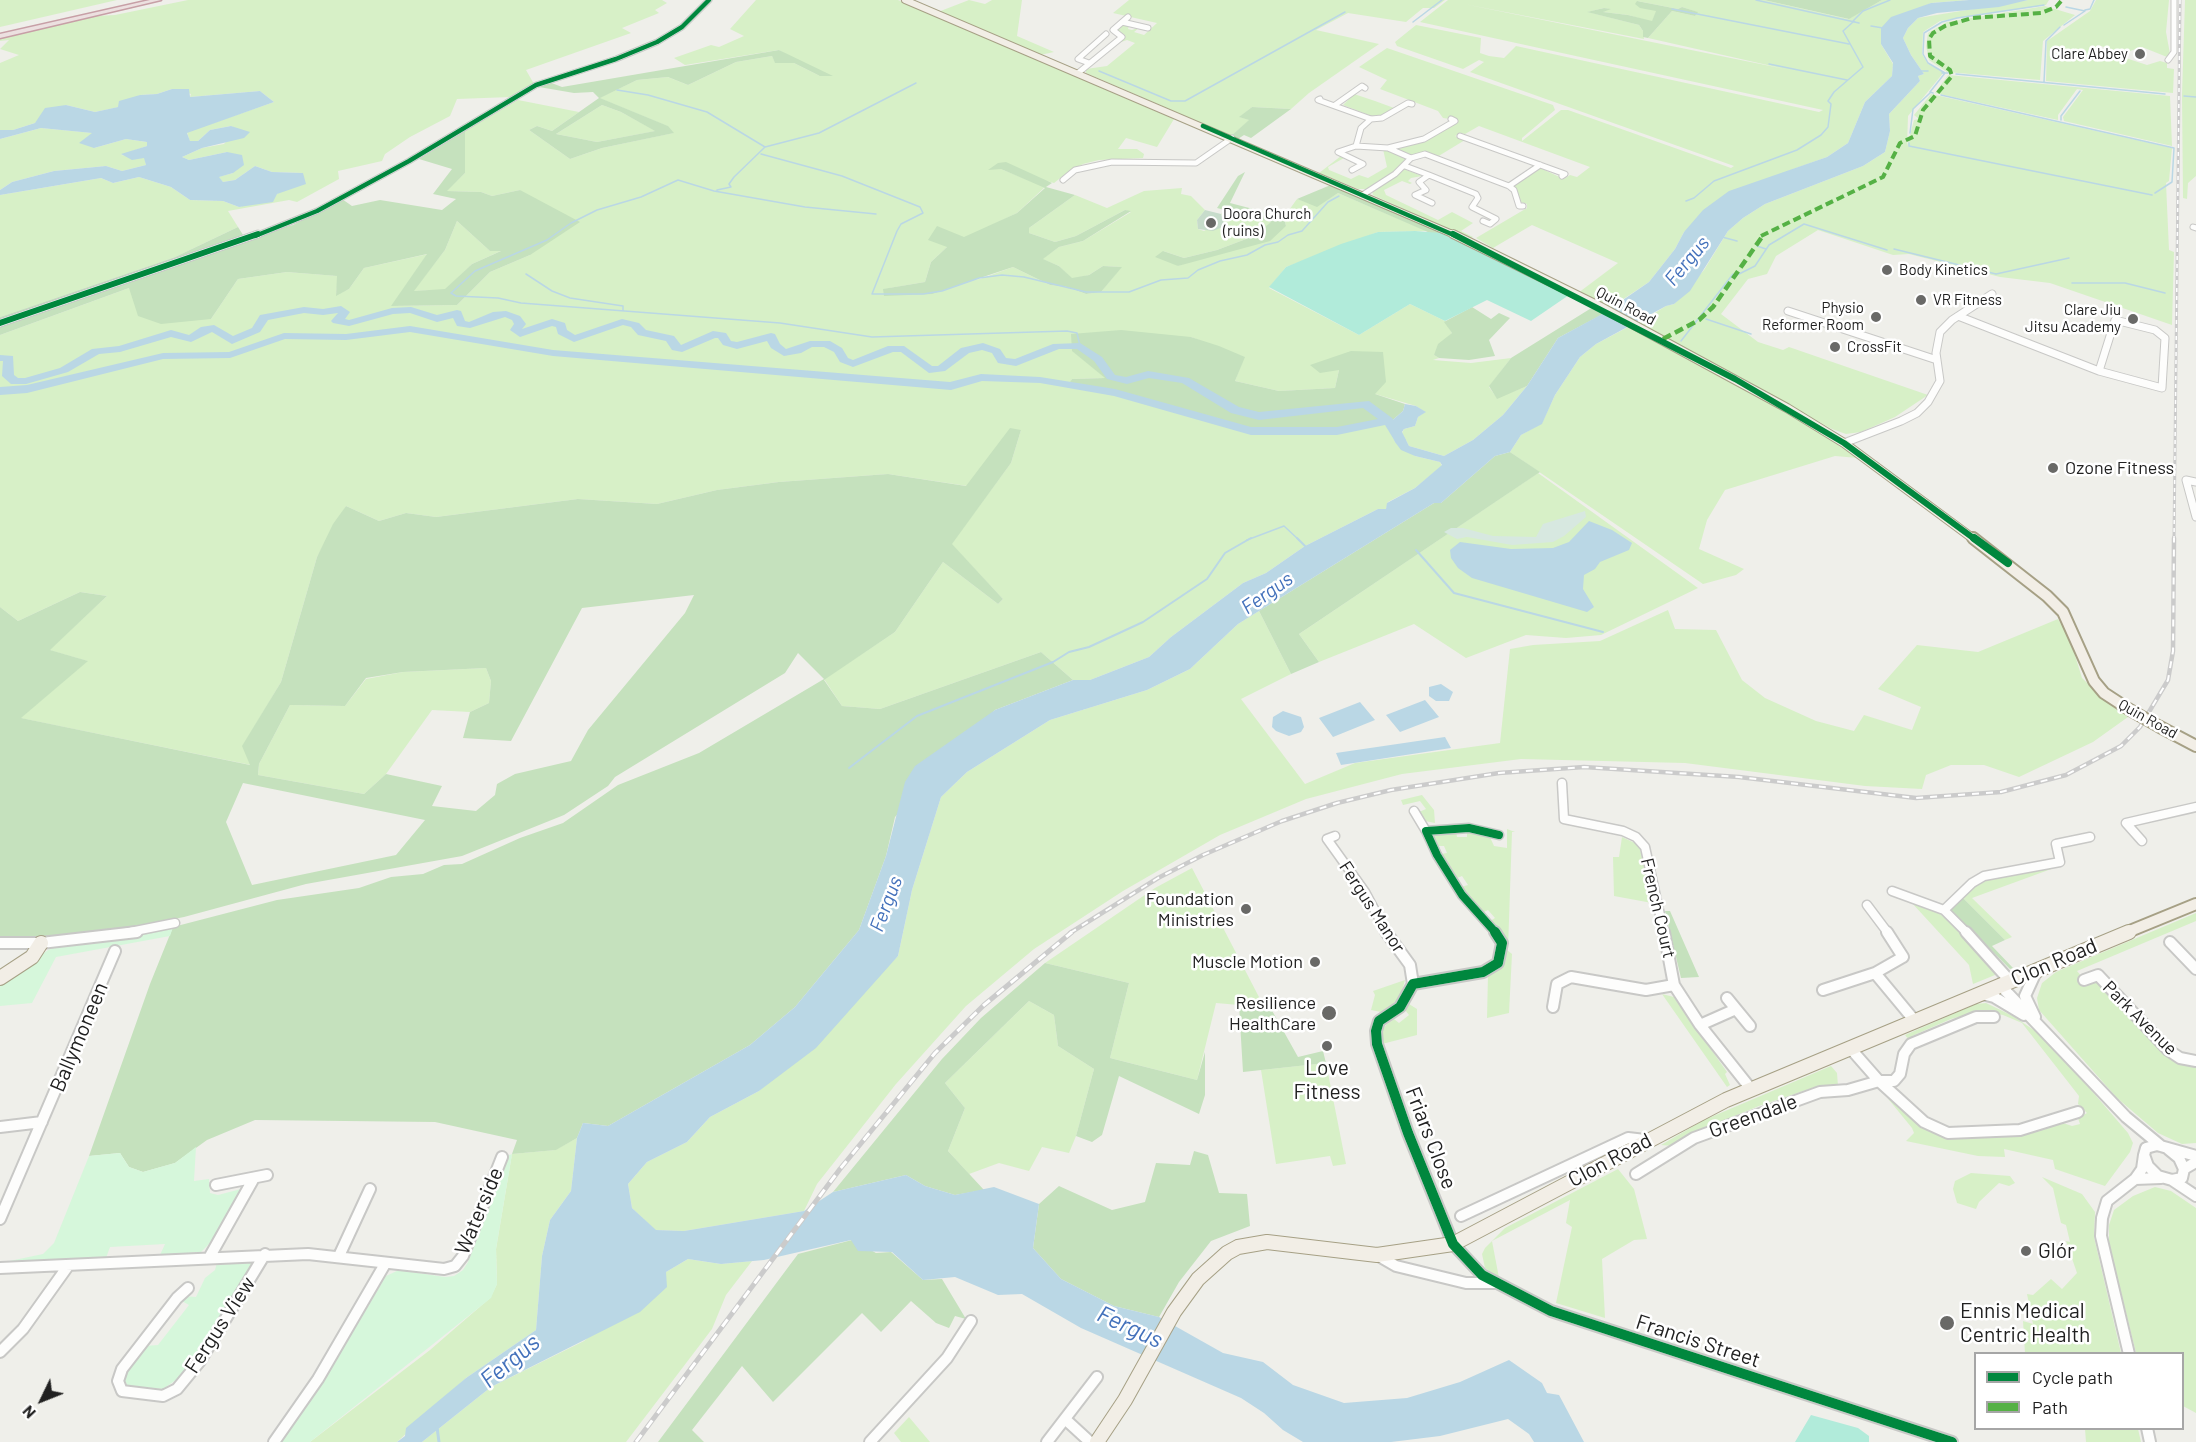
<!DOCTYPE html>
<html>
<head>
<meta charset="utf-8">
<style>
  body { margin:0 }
  #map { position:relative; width:2196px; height:1442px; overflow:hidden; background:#efefea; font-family:Barlow,sans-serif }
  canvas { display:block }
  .legend { position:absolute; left:1974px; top:1352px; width:210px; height:78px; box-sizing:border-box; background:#fff; border:2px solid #a6a6a6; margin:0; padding:8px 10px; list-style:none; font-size:18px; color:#212121 }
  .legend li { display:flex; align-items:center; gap:12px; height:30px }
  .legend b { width:30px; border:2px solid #a6a6a6 }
  .north { position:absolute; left:12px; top:1370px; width:60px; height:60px; -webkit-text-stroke:4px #fff; paint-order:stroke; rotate:227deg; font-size:16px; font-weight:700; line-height:24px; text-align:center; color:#212121 }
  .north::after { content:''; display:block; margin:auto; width:21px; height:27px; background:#212121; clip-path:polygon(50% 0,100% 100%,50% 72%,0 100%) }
</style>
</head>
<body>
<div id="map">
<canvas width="2196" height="1442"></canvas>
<ul class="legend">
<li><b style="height:8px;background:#00873e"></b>Cycle path</li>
<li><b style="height:8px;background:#55b145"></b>Path</li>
</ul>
<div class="north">N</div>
</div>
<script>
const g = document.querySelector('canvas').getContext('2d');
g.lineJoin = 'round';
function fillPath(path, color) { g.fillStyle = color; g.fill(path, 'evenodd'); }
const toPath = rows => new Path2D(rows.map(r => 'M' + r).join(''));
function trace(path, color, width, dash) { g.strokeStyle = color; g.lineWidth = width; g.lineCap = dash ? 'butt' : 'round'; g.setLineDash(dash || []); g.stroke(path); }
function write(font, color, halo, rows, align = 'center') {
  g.font = font + ' Barlow,sans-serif'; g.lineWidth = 5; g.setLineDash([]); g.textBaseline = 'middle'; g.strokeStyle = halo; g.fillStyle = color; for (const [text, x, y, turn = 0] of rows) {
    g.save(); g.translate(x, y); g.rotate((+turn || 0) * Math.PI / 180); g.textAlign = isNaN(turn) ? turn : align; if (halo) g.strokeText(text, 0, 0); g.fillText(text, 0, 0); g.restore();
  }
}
fillPath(toPath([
  [0,0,117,0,0,27],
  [188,0,662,0,667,3,655,10,659,13,622,28,631,33,526,70,534,84,511,97,457,99,450,116,410,137,385,154,382,161,338,171,339,179,297,202,289,200,228,211,238,227,175,257,0,317,0,195,101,178,113,183,139,177,171,187,190,200,223,201,239,207,277,194,303,173,272,172,255,166,235,180,223,182,218,177,233,173,227,152,189,160,182,157,202,148,224,144,237,129,231,126,210,130,198,141,190,142,187,132,274,102,260,91,190,97,191,94,172,89,157,94,140,95,119,107,95,112,66,105,35,123,13,130,0,130,0,63,19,55,0,49,9,40,0,41,0,37,96,16,115,15],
  [756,0,898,0,1174,119,1157,147,1126,138,1118,149,1137,149,1144,154,1143,158,1099,160,1083,164,1068,172,1054,183,1001,169,1045,187,1017,213,947,247,931,262,925,282,884,289,980,279,1013,267,1050,285,1067,287,1086,294,1101,292,1121,267,1103,266,1089,275,1072,279,1059,266,1042,259,1059,247,1083,241,1131,212,1125,210,1076,236,1055,242,1029,233,1029,228,1075,195,1107,208,1144,191,1182,188,1181,194,1191,196,1205,210,1197,220,1198,229,1204,231,1224,219,1221,214,1226,210,1272,222,1254,236,1217,250,1184,258,1163,251,1178,266,1286,226,1284,217,1297,199,1317,206,1338,193,1427,231,1378,232,1286,267,1269,288,1359,335,1410,304,1445,321,1452,333,1434,355,1439,358,1433,360,1471,363,1511,358,1489,387,1497,398,1527,386,1503,415,1473,440,1444,456,1409,446,1402,433,1404,429,1415,426,1418,417,1425,412,1416,406,1375,394,1339,370,1335,388,1279,391,1235,381,1244,357,1191,337,1073,351,1106,378,1072,379,1069,385,1337,431,1388,421,1395,442,1415,456,1440,462,1442,466,1415,488,1388,502,1386,509,1378,509,1305,546,1266,573,1243,583,1171,637,1149,657,1090,680,1073,680,1041,652,880,709,842,706,824,679,895,632,943,562,998,604,1003,599,951,544,1011,463,1021,430,967,486,888,474,779,482,717,490,657,504,578,499,436,517,406,513,379,521,346,506,317,557,281,682,243,746,251,765,20,718,87,661,49,650,107,596,80,592,18,621,0,607,0,335,129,288,211,319,238,279,287,272,338,276,336,295,349,289,364,268,428,254,392,306,457,305,490,272,530,255,520,190,492,196,481,192,446,191,465,173,465,131,518,100,579,112,552,131,537,126,529,130,570,159,602,148,673,133,667,126,599,98,637,80,668,77,688,85,736,62,772,56,775,62,794,63,820,76,779,50,685,65,674,58,711,45,719,47,744,36,730,29],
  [969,0,985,4,992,0,1022,0,1017,36,1054,52,1040,55,938,12],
  [1129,0,1445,0,1434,8,1423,8,1406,22,1348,13,1316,30,1379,44,1309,93,1291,109,1252,107,1240,117,1250,120,1231,136,1086,73,1086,69,1107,66,1135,43,1127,40,1118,43,1125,35,1115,30,1121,26,1129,26,1128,29,1132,30,1140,27,1134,32,1144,35,1157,23,1113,13],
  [1448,0,1764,0,1848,19,1882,0,1969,0,1931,3,1881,28,1881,44,1893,64,1892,76,1865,102,1848,143,1827,157,1788,171,1684,232,1675,249,1649,282,1610,308,1578,293,1618,263,1532,225,1493,248,1476,238,1527,208,1527,204,1520,202,1514,185,1540,168,1564,179,1570,175,1577,177,1590,167,1479,126,1465,134,1461,133,1455,136,1465,140,1437,157,1424,152,1409,156,1396,150,1437,134,1458,120,1443,118,1438,111,1380,89,1387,80,1359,67,1387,48,1553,105,1555,110,1522,138,1522,141,1561,110,1568,110,1731,168,1734,166,1470,72,1484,62,1479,60,1463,69,1397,46,1395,42,1416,25,1481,38,1480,53,1489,56,1504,58,1516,46,1819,112,1823,110,1420,22],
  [1637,1,1678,9,1682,7,1697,12,1695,16,1672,11,1648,38,1785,69,1464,4,1644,39,1643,31,1639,25,1588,12,1604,8,1609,9,1602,12,1628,15,1652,22,1657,10],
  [2028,0,2049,0,2046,5,1940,21,1923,32,1922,54,1928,64,1944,72,1908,116,1907,146,1914,120,1919,119,1914,115,1931,94,2172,148,2169,181,2166,183,2169,250,2174,252,2172,325,2050,283,2000,277,1909,254,1893,255,1818,230,1776,256,1767,274,1748,279,1721,314,1758,342,1783,350,1789,347,1928,395,1895,417,1861,432,1846,434,1832,429,1638,323,1666,306,1674,304,1704,270,1728,231,1743,218,1765,204,1863,166,1885,152,1890,131,1889,114,1920,81,1918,76,1924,74,1911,55,1903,38,1908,28,1918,18],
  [2096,0,2169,0,2166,32,2170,54,2167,57,2142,47,2130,51,2117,51,2097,45,2095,48,2147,65,2160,61,2167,63,2167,68,2174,69,2173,93,2046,81,2047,41,2090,11],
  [2185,0,2196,0,2196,176,2188,183,2187,199,2183,198,2182,95],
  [2045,6,2075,15,2043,41,2040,80,1947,72,1929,60,1926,46,1928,33,1947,22],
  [1948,75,2170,96,2172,146,2064,121,2063,117,2083,90,2077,89,2058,115,2058,120,1935,93],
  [1354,94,1375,101,1394,108,1380,117,1374,117,1343,105],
  [602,105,621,112,656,131,597,142,556,134],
  [41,128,93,133,94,148,126,139,147,142,147,146,121,155,145,158,146,165,122,171,106,166,54,171,12,182,0,190,0,139],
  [1383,149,1407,159,1392,173,1368,189,1358,189,1319,173,1341,156,1344,158,1328,167,1329,170,1351,179,1359,175,1368,178,1387,167],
  [1404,169,1422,176,1411,178,1408,181,1412,183,1410,184,1402,181,1384,190,1386,195,1438,220,1452,212,1473,223,1461,231,1473,237,1470,239,1373,195,1372,191],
  [457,221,490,251,503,250,472,264,445,290,413,291,445,250],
  [1630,326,1790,414,1858,458,1835,456,1725,490,1707,520,1699,549,1744,569,1736,575,1703,584,1510,452,1521,435,1542,423,1555,395,1580,357,1596,344],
  [1538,473,1698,588,1601,635,1566,638,1526,635,1466,658,1414,624,1319,662,1299,634],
  [1668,610,1675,629,1716,630,1742,680,1765,698,1816,721,1854,731,1864,715,1912,730,1921,707,1878,689,1917,645,1978,652,2058,619,2070,639,2082,678,2104,699,2128,717,2093,742,2019,777,1984,765,1951,765,1926,775,1922,789,1865,786,1685,763,1521,759,1402,774,1306,799,1220,835,1123,891,1034,949,966,1006,896,1084,817,1184,804,1211,684,1231,655,1230,632,1208,628,1184,647,1162,687,1142,710,1117,759,1091,898,956,912,890,941,797,967,772,1050,720,1147,690,1190,669,1238,624,1259,611,1291,674,1241,699,1305,784,1355,763,1500,743,1510,649,1533,645,1600,641],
  [486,668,491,681,489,703,470,712,432,710,386,774,364,794,258,775,259,764,290,705,345,706,366,679,403,672],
  [1422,795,1434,810,1435,823,1425,821,1419,812,1426,809,1420,801,1403,805,1401,800],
  [1507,829,1515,832,1512,832,1508,949,1501,934,1490,921,1495,918,1488,910,1482,913,1477,908,1461,887,1468,885,1462,876,1455,879,1441,854,1447,853,1444,846,1438,846,1433,836,1456,831,1457,837,1467,837,1467,832,1489,835,1494,846,1507,848],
  [1622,837,1637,844,1640,849,1652,903,1614,896,1613,857,1619,857],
  [1192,868,1260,999,1239,1005,1216,1003,1197,1080,1110,1058,1129,983,1045,963,1155,888],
  [2054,868,1972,898,2012,937,2005,940,1963,898,1971,889,1991,878],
  [1911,902,1933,908,1986,953,1997,972,1995,975,1973,984,1969,965],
  [2196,913,2196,921,2077,971,2088,984,2096,982,2102,986,2178,1062,2196,1066,2196,1143,2182,1144,2158,1133,2117,1098,2039,1010,2037,998,2042,983,2056,972],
  [1507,950,1512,954,1509,1013,1487,1018,1488,975,1499,970,1505,963],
  [1405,980,1401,995,1392,1005,1381,1012,1371,1010,1375,995,1373,991],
  [1662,994,1674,997,1727,1072,1725,1074,1730,1085,1727,1087],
  [1029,1001,1054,1015,1058,1046,1094,1069,1076,1136,1069,1153,1042,1147,1029,1171,999,1163,969,1174,948,1151,965,1108,945,1083],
  [1986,1003,2013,1016,2047,1039,2128,1133,2133,1143,2130,1152,2105,1186,2055,1169,2053,1160,2004,1149,2005,1157,1978,1156,1906,1141,1914,1133,1912,1128,1885,1095,1890,1097,1924,1128,1953,1138,2004,1136,2039,1131,2060,1122,2072,1126,2080,1124,2078,1118,2087,1113,2078,1104,2079,1096,2022,1023,2003,1015,1981,1011,1951,1019,1912,1036,1913,1038,1909,1040,1905,1035,1976,1004],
  [1409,1004,1417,1009,1417,1035,1382,1044,1382,1031,1386,1025,1394,1019,1399,1023,1409,1015,1405,1010],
  [1326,1063,1346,1164,1333,1166,1330,1156,1276,1164,1261,1070],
  [1831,1066,1837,1073,1838,1086,1815,1087,1759,1106,1683,1137,1673,1146,1661,1145,1704,1120],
  [577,1138,571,1191,550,1220,542,1256,536,1330,466,1378,397,1442,310,1442,430,1350,490,1298,497,1284,496,1249,512,1154,555,1150],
  [1618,1169,1634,1189,1647,1239,1634,1240,1602,1259,1605,1318,1556,1303,1572,1227,1566,1223,1570,1200,1492,1241,1499,1278,1485,1268,1482,1254,1485,1248,1505,1228],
  [1971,1173,2010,1176,2015,1183,2009,1186,1999,1183,1979,1202,1976,1209,1957,1203,1953,1189,1955,1181],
  [2042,1177,2082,1194,2095,1212,2094,1237,2121,1353,2025,1353,2023,1321,2033,1324,2027,1294,2033,1295,2051,1279,2062,1289,2077,1273,2066,1241,2070,1242,2066,1225,2061,1223,2053,1188],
  [2155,1187,2171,1191,2196,1208,2196,1413,2183,1406,2182,1354,2136,1353,2109,1244,2109,1225,2114,1210,2133,1196],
  [688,1259,721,1264,752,1261,726,1295,712,1329,626,1442,422,1442,491,1387,584,1341,666,1272],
  [909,1417,930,1442,901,1442,894,1433],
  [2085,1429,2138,1429,2141,1442,2086,1442]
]), '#d7f0c7');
fillPath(toPath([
  [1764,0,1882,0,1849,19],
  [1637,1,1678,9,1682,7,1698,12,1695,16,1672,11,1648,38,1643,37,1643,31,1639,25,1587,12,1604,8,1611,9,1603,12,1628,15,1652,21,1656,11,1640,8,1635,4],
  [779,50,833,76,820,76,794,63,775,63,772,56,736,62,688,85,668,77,637,80,600,98,668,126,674,133,602,148,570,159,529,130,537,126,552,131,599,98,593,92,574,93,539,87,549,82,562,87],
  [602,105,621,112,655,131,597,142,556,134],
  [1252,107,1291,109,1251,138,1244,135,1238,139,1231,136,1249,120,1239,117],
  [465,131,465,173,447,191,481,192,492,196,520,190,580,222,530,255,490,272,457,305,391,306,427,254,364,268,349,289,336,296,337,276,287,272,238,279,211,319,161,324,138,316,129,288,0,335,0,317,175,257,238,227,245,238,293,225,342,199,352,206,380,200,442,210,456,199,433,194,452,169,419,159],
  [457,221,490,251,501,251,472,264,445,289,414,291,445,250],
  [1006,162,1052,183,1046,187,1075,195,1029,228,1029,233,1055,242,1076,236,1125,210,1131,211,1083,241,1059,247,1043,259,1059,266,1072,278,1089,275,1103,266,1122,267,1101,292,1086,294,1067,287,1050,285,1013,267,932,294,884,296,883,289,925,282,931,262,947,247,928,240,937,226,964,237,1017,213,1045,188,1001,169,988,170,998,163],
  [1245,172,1230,203,1284,217,1286,226,1270,241,1178,266,1155,257,1163,251,1184,258,1217,250,1254,236,1271,222,1217,208,1238,176],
  [1333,184,1444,232,1437,236,1338,193,1317,207,1297,199],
  [1472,307,1491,319,1499,313,1510,318,1489,340,1495,356,1469,360,1439,358,1434,355,1438,344,1452,333,1444,322],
  [1593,307,1605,313,1558,338,1527,386,1497,399,1489,386,1511,358],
  [1121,330,1191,337,1219,346,1245,357,1235,381,1279,391,1335,388,1339,370,1320,373,1310,365,1351,351,1383,352,1386,382,1375,394,1405,404,1403,411,1388,424,1388,421,1337,431,1251,431,1115,393,1068,385,1072,379,1105,378,1072,351,1071,334],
  [1010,428,1021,430,1011,463,952,544,1003,599,998,604,943,562,895,632,824,680,842,706,880,709,1041,652,1073,680,995,710,895,817,886,856,859,930,795,1007,750,1045,608,1126,583,1123,577,1138,556,1150,512,1154,517,1140,435,1122,255,1120,207,1140,175,1163,143,1172,129,1167,120,1153,89,1156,150,984,173,927,277,900,359,888,391,877,423,874,444,865,462,864,520,838,563,823,618,785,699,753,824,679,798,653,785,673,615,777,608,786,564,815,462,856,306,884,184,917,95,935,64,939,0,939,0,607,18,621,80,592,107,596,50,650,88,661,21,718,250,765,242,746,281,682,317,557,333,524,346,506,379,521,406,513,436,517,578,499,657,504,717,490,779,482,888,474,966,486],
  [694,595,685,613,588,730,571,761,515,774,497,784,495,795,476,811,432,806,442,786,386,774,364,794,258,775,259,764,290,705,345,706,366,678,403,672,486,668,491,681,489,703,470,712,463,738,511,741,582,608],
  [243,783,425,820,396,855,252,885,226,822],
  [1510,452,1540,472,1299,634,1319,662,1291,674,1259,611,1434,503,1441,503,1495,456],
  [1963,898,2005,940,1992,946,2013,968,2010,969,1951,910],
  [1665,911,1670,911,1699,977,1681,978],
  [1045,963,1129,983,1110,1058,1197,1080,1205,1052,1205,1095,1199,1114,1119,1076,1102,1135,1092,1142,1076,1136,1094,1069,1058,1046,1054,1015,1029,1001,945,1083,965,1108,948,1151,984,1190,955,1195,925,1186,906,1175,833,1192,942,1059,981,1018],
  [1265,998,1298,1057,1323,1051,1326,1063,1243,1072,1239,1005],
  [1194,1151,1208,1155,1219,1193,1247,1194,1250,1226,1211,1241,1179,1282,1159,1317,1114,1306,1061,1279,1033,1248,1039,1204,1059,1186,1112,1210,1145,1202,1156,1163,1190,1165],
  [852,1240,876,1253,891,1252,923,1280,942,1279,966,1319,955,1316,949,1328,936,1323,911,1301,881,1332,862,1313,773,1402,742,1366,692,1430,704,1442,658,1442,798,1254]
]), '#c5e1bd');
fillPath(toPath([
  [1585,511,1586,517,1564,536,1553,542,1512,545,1467,537,1457,539,1444,532,1451,528,1463,528,1493,536,1536,537,1543,524]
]), '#d7e8e0');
fillPath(toPath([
  [1205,210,1221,214,1225,226,1213,231,1198,229,1197,220]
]), '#c7dccb');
fillPath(toPath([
  [173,927,170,936,56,957,32,1003,0,1006,0,984,51,948,95,943],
  [196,1147,194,1181,209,1179,210,1193,218,1195,241,1189,211,1242,201,1252,160,1255,165,1244,110,1247,106,1258,0,1263,43,1254,54,1243,89,1156,120,1153,129,1167,143,1172,175,1163],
  [512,1154,496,1249,497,1284,491,1298,310,1442,280,1442,327,1375,386,1276,399,1270,445,1277,454,1276,463,1270,468,1262,507,1156],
  [249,1260,253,1264,251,1271,186,1373,163,1389,128,1386,124,1380,127,1368,145,1346,158,1345,189,1305,180,1300,183,1296,196,1297,205,1278,215,1270,217,1263]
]), '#d6f7db');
fillPath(toPath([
  [1415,231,1441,233,1569,295,1531,321,1487,300,1445,321,1410,304,1359,335,1269,287,1286,267,1341,244,1378,232],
  [1811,1415,1858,1428,1869,1436,1869,1442,1795,1442]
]), '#b1ebda');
fillPath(toPath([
  [1969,0,2028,0,1999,7,1937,13,1918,18,1908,28,1903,38,1911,55,1924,74,1918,76,1920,81,1889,114,1890,131,1885,152,1863,166,1765,204,1743,218,1728,231,1690,291,1674,304,1666,306,1596,344,1580,357,1555,395,1542,424,1521,435,1510,452,1495,456,1441,503,1434,503,1238,624,1190,669,1147,690,1050,720,967,772,941,797,912,890,898,956,816,1048,759,1091,710,1117,687,1142,647,1162,628,1184,632,1208,656,1230,684,1231,804,1211,833,1192,906,1175,925,1186,955,1195,994,1187,1039,1204,1033,1248,1061,1279,1114,1306,1159,1317,1223,1353,1263,1362,1293,1385,1344,1403,1407,1398,1460,1382,1509,1360,1542,1383,1547,1393,1559,1395,1584,1442,1534,1442,1529,1434,1508,1419,1440,1436,1391,1442,1303,1442,1283,1430,1264,1413,1241,1398,1081,1328,1022,1294,998,1295,955,1277,923,1280,892,1252,858,1251,851,1240,764,1260,721,1264,688,1259,666,1272,667,1287,640,1312,491,1387,422,1442,397,1442,405,1436,406,1428,466,1378,536,1330,542,1256,550,1220,571,1191,577,1138,583,1123,608,1126,750,1045,795,1007,859,930,886,856,905,782,915,766,995,710,1073,680,1090,680,1149,657,1171,637,1243,583,1266,573,1305,546,1378,509,1386,509,1387,503,1415,488,1442,465,1440,462,1415,456,1401,450,1395,442,1388,424,1403,411,1405,404,1416,406,1426,412,1418,417,1415,426,1404,429,1402,432,1409,446,1444,456,1473,440,1503,415,1527,386,1558,338,1604,313,1649,282,1675,249,1684,232,1703,210,1729,191,1827,157,1848,143,1865,102,1892,76,1893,63,1881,44,1881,28,1891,17,1931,3],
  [172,89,189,89,190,97,260,91,274,102,187,133,190,141,198,141,210,130,231,126,250,132,244,138,202,148,182,157,189,160,227,152,242,155,244,165,233,173,219,177,223,182,235,180,255,166,272,172,303,173,306,184,277,194,273,202,239,207,223,201,190,200,171,187,139,177,113,183,101,178,0,195,0,190,12,182,54,171,106,166,122,171,146,165,144,158,132,160,121,154,147,146,147,142,126,139,94,148,79,143,92,133,41,128,0,139,0,130,13,130,35,123,45,108,66,105,95,112,118,107,119,101,140,95,157,94],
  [1589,521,1612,530,1632,543,1629,550,1600,562,1595,569,1584,575,1583,589,1594,607,1587,612,1472,578,1458,568,1451,558,1450,550,1460,542,1511,549,1553,548,1569,542],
  [1441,684,1453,692,1449,701,1436,701,1429,696,1429,687],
  [1425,700,1439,717,1400,732,1386,715],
  [1360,702,1375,720,1333,737,1319,718],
  [1283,711,1301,717,1304,727,1301,732,1289,736,1276,731,1272,727,1273,717],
  [1445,737,1451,748,1341,765,1336,753]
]), '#bad7e5');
trace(toPath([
  [1756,0,1859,23],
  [1672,9,1849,44],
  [2085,10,2090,9,2094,0],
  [1413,22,1442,0],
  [1855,22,1853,21,1863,11,1890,0],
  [2064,25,2085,11,2066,7],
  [1871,26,1883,28],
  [1769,64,1847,80],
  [1099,71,1171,101,1185,101,1345,12],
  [1919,71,1928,71],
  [1942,73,1948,73],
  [1956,74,2165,94],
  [2044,82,2046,41,2060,27],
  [617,90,648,95,707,112,765,147,734,177,729,184,731,187,717,190],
  [1933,93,1930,92,1945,73,1928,63,1923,54,1924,33,1942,22,1957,18,2044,5],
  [1941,95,2174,148,2172,182,2155,193],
  [2184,96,2196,97],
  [2061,120,2061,116,2080,91],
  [1910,133,1913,109,1930,93],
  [1909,143,1909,146,2152,195],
  [765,147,819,133,916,83],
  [761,154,842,176,920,207,923,213,901,224,897,231,872,294,923,294,942,291,979,278,1002,275,1024,277,1086,292,1129,292,1161,280,1188,278,1198,270,1220,261,1247,255,1265,245,1278,242,1288,235,1302,231,1328,202,1339,196],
  [1686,201,1694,198,1714,181,1797,150,1821,135,1828,127,1831,104,1828,101,1834,92,1863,67,1843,31,1853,22],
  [876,214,805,207,714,191,678,180,641,197,597,210,571,223,547,240,475,271,451,293,456,296,498,298,521,303,780,323,872,337,1067,331,1077,333,1080,346],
  [1722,237,1737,241],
  [1757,246,1766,249],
  [1894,249,1996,274,2069,258],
  [526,274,552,291,570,298,623,306,623,311],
  [1739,274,1755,266,1769,245,1804,224,1887,250],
  [2072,283,2125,283,2165,293],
  [1706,319,1751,334],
  [1681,341,1733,274],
  [1247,540,1284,526,1299,540]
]), '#bad7e5', 1.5);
trace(toPath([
  [1297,538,1306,547],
  [1416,550,1454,593,1603,632],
  [849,768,917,716,1053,662,1069,652,1089,647,1143,622,1207,579,1225,553,1251,538]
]), '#bad7e5', 2);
trace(toPath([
  [437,1427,439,1442]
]), '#bad7e5', 3);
fillPath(toPath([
  [341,306,350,312,345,319,349,320,392,308,411,307,437,315,457,310,461,311,465,321,469,322,493,312,506,311,520,316,526,324,522,329,552,319,565,323,567,330,575,335,622,319,639,323,646,330,674,336,681,345,713,331,726,333,731,341,737,342,771,333,775,334,780,344,786,349,810,341,830,341,842,348,848,358,853,360,888,346,904,346,932,366,938,366,961,348,983,343,1000,349,1006,358,1015,359,1053,344,1080,343,1102,357,1115,375,1126,377,1148,371,1189,378,1239,407,1259,412,1369,401,1392,418,1406,440,1404,443,1396,443,1385,425,1337,435,1251,435,1114,396,1040,383,982,381,951,390,553,356,410,332,346,340,285,339,230,358,163,359,27,393,0,395,0,387,27,385,163,353,229,352,284,333,346,334,410,326,553,350,950,382,981,374,1040,377,1115,389,1251,427,1337,427,1378,419,1363,408,1259,420,1231,413,1182,383,1149,378,1127,384,1107,379,1094,361,1077,349,1059,349,1016,366,998,363,992,353,982,350,969,353,945,371,929,373,901,352,893,352,853,367,840,362,834,352,824,347,812,347,801,353,784,356,771,348,767,341,737,349,723,345,718,338,715,338,682,352,672,350,666,341,638,335,631,327,623,325,574,342,558,334,556,327,552,326,520,337,510,330,514,324,512,320,505,317,470,328,457,326,453,318,437,322,410,313,393,314,349,326,333,323,331,321,338,313,323,315,304,313,268,320,260,332,232,344,212,332,191,342,171,337,120,352,99,354,68,372,26,384,11,384,2,376,3,361,0,361,0,355,13,356,14,375,18,378,25,378,60,368,92,349,119,346,171,330,189,335,201,327,214,325,233,336,252,328,260,315,304,307,323,309,341,306]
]), '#bad7e5');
const minorFar3 = toPath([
  [1122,22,1148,28],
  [2168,60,2174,52,2174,0],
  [1089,63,1078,59,1106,34],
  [1078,73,1122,37,1113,30,1128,17],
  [1320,99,1318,100,1371,119,1382,118,1408,103,1412,104],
  [1335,105,1362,86,1365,88],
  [1371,119,1361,128,1356,146,1388,148],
  [1460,136,1565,174,1562,176],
  [1411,158,1388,148,1424,139,1455,121,1451,119],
  [1405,166,1429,175,1419,182,1426,190,1415,195,1432,203],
  [1352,170,1363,164,1338,152,1356,146],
  [1429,175,1476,194,1478,198,1472,207,1496,219,1490,224,1483,221],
  [1063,180,1075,170,1112,162,1196,163,1232,138],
  [1509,186,1540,165],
  [1364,194,1395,174,1411,158,1425,154,1509,186,1514,190,1519,206,1523,206],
  [2193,227,2196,228],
  [255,236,317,211,409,161,536,85,616,59,657,42,682,27,709,0]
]);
const minorFar2 = toPath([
  [1788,311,1937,360],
  [1958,316,2099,371],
  [2115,320,2155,330,2165,338,2162,388,2099,371,2115,320],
  [0,323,258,234],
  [1844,443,1901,421,1917,413,1928,402,1940,381,1936,353,1940,332,1952,320,1992,294],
  [2196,482,2186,480,2196,517]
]);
const minorFar1 = toPath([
  [1562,783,1564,819,1623,831,1636,837,1645,847,1664,933],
  [1414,811,1426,831],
  [1335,836,1327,839,1365,892,1387,933],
  [2142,841,2126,823,2196,807],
  [1892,891,1944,910,1967,933],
  [1867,905,1888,933],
  [1944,910,1972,883,1984,876,2060,862,2056,844,2090,837],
  [125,933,175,923],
  [1496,933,1462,895,1437,855,1426,831,1469,828,1499,835]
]);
const minor = toPath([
  [1386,932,1410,965,1413,984],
  [1495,932,1502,943,1498,963,1483,972,1413,984,1400,1007,1379,1021,1376,1031,1377,1044,1408,1133,1453,1244,1482,1275,1551,1311,1952,1442],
  [1887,932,1903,957,1875,973,1914,1020],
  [1966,932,2010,981],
  [2170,942,2196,969],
  [0,943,41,943,137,932],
  [2084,980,2098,975,2168,1050,2180,1058,2196,1061],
  [1674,985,1700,1025,1751,1089],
  [2000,985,2126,1117,2161,1146],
  [1823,990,1875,973],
  [1982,994,1994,997,2024,1015],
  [1727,998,1736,1009],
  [1553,1007,1557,984,1571,977,1646,990,1674,985,1664,932],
  [2035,1017,2025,996,2036,972],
  [1700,1025,1736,1009,1750,1026],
  [1850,1048,1879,1081,1924,1122,1948,1133,2020,1130,2078,1112],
  [0,1127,42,1122],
  [2168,1149,2179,1158,2184,1169,2182,1178,2172,1180,2158,1176,2148,1166,2144,1155,2146,1148,2157,1145,2196,1156],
  [2184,1169,2196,1162],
  [1636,1174,1694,1138,1820,1092,1848,1090,1879,1081,1894,1081,1900,1074,1904,1054,1911,1044,1976,1017,1994,1017],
  [2135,1179,2161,1178],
  [2172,1180,2196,1196],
  [216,1185,267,1175],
  [1461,1216,1628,1138,1645,1140],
  [0,1219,115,951],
  [1377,1255,1396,1266,1466,1283,1495,1283],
  [339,1256,370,1189],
  [209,1258,254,1178],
  [0,1268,308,1254,444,1269,455,1266,463,1256,502,1157],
  [188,1288,177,1298,122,1369,118,1381,122,1391,163,1396,177,1389,200,1361,265,1254],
  [0,1352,23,1329,68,1266],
  [2129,1354,2101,1236,2102,1218,2107,1201,2135,1179,2142,1169,2144,1155],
  [1065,1419,1090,1442],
  [2147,1428,2150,1442],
  [274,1442,318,1379,385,1264],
  [870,1442,947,1358,971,1321],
  [1047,1442,1097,1377]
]);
const majorFar3 = toPath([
  [905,0,1457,236]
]);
const majorFar2 = toPath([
  [1453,234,1599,306,1787,408,1844,443,1975,540]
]);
const majorFar1 = toPath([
  [1973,538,2047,596,2063,612,2094,681,2104,693,2130,710],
  [2160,727,2196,746],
  [2125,933,2196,904]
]);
const major = toPath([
  [0,978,32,957,41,943],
  [1097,1442,1125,1400,1174,1312,1198,1279,1227,1253,1238,1247,1267,1242,1377,1255,1453,1244,1726,1100,2129,932]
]);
const highway = toPath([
  [150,0,161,0,0,38,0,34,150,0]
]);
trace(minorFar3, '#c8c8c6', 7);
trace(minorFar2, '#c8c8c6', 9);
trace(minorFar1, '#c8c8c6', 11);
trace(minor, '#c8c8c6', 14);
trace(majorFar3, '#a6a085', 8);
trace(majorFar2, '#a6a085', 10);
trace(majorFar1, '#a6a085', 14);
trace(major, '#a6a085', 16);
trace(highway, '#c79fa6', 3);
trace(minorFar3, '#fdfdfc', 5);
trace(minorFar2, '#fdfdfc', 7);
trace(minorFar1, '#fdfdfc', 8);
trace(minor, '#fdfdfc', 10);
trace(majorFar3, '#f2eee6', 6);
trace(majorFar2, '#f2eee6', 8);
trace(majorFar1, '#f2eee6', 10);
trace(major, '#f2eee6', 14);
fillPath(highway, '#ece0e0');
const railFar2 = toPath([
  [2174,540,2180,0]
]);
const railFar1 = toPath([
  [1070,933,1158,878,1203,855,1282,821,1337,803,1391,790,1499,773,1584,767,1739,777,1916,798,2001,792,2066,775,2121,746,2140,727,2168,680,2173,651,2174,538]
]);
const rail = toPath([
  [636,1442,840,1169,935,1053,984,1005,1072,932]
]);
trace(railFar2, '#cbcbcb', 3);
trace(railFar1, '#cbcbcb', 4.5);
trace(rail, '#cbcbcb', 5);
trace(railFar2, '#fff', 1.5, [4]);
trace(railFar1, '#fff', 2, [7]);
trace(rail, '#fff', 3, [9]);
const majorBridge = toPath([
  [2130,710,2160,727]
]);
trace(majorBridge, '#a6a085', 14, []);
trace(majorBridge, '#f2eee6', 10);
trace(toPath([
  [1761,236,1883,177,1900,143,1915,136,1923,110,1952,76,1950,70,1930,56,1929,39,1933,33,1945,26,1972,18,2041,13,2056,7,2062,0]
]), '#55b145', 4, [8, 4]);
trace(toPath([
  [1663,339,1699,320,1713,307,1764,234]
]), '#55b145', 4.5, [9, 4.5]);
trace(toPath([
  [1203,126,1456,236],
  [255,236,317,211,409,161,536,85,616,59,657,42,682,27,709,0]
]), '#00873e', 4.5);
trace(toPath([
  [1453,234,1735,379,1844,443,1976,540],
  [0,323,258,234]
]), '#00873e', 6);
trace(toPath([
  [1974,538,2008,563],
  [1496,933,1462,895,1437,855,1426,831,1469,828,1499,835]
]), '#00873e', 8);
trace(toPath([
  [1495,932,1502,943,1498,963,1483,972,1413,984,1400,1007,1379,1021,1376,1031,1377,1044,1408,1133,1453,1244,1482,1275,1551,1311,1952,1442]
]), '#00873e', 10);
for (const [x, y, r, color] of [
  [2140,54,6,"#696967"],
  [1211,223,6,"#696967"],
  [1887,270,6,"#696967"],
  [1921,300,6,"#696967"],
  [1876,317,6,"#696967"],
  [2133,319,6,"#696967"],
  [1835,347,6,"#696967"],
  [2053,468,6,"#696967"],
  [1246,909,6,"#696967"],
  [1315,962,6,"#696967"],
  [1329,1013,8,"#696967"],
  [1327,1046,6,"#696967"],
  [2026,1251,6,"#696967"],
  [1947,1323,8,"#696967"]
]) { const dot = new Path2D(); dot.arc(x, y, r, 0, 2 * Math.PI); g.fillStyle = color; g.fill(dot); trace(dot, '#fff', 2); }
write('15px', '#212121', '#fff', [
  ["Clare Abbey",2128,54,"right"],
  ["Doora Church",1223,214],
  ["(ruins)",1223,231],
  ["Body Kinetics",1899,270],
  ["VR Fitness",1933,300],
  ["Physio",1864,308,"right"],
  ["Reformer Room",1864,325,"right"],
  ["Clare Jiu",2121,310,"right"],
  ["Jitsu Academy",2121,327,"right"],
  ["CrossFit",1847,347]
], 'left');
write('15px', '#212121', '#fff', [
  ["Quin Road",1626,306,28],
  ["Quin Road",2148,719,29]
]);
write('18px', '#212121', '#fff', [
  ["Ozone Fitness",2065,468,"left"],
  ["Foundation",1234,899],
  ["Ministries",1234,920],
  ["Muscle Motion",1303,962],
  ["Resilience",1316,1003],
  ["HealthCare",1316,1024]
], 'right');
write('18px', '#212121', '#fff', [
  ["Fergus Manor",1372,907,57],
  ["French Court",1658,908,77],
  ["Park Avenue",2140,1018,45]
]);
write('italic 20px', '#4371bb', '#fff', [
  ["Fergus",1687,261,-50],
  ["Fergus",1267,593,-35],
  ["Fergus",886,904,-69]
]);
write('21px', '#212121', '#fff', [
  ["Clon Road",2054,962,-23],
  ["Ballymoneen",79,1037,-67],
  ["Greendale",1753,1116,-20],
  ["Friars Close",1431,1138,69],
  ["Clon Road",1610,1160,-28],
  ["Waterside",479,1211,-67],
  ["Fergus View",220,1325,-57],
  ["Francis Street",1698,1341,18]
]);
write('21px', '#212121', '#fff', [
  ["Love",1327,1068,"center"],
  ["Fitness",1327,1092,"center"],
  ["Glór",2038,1251],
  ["Ennis Medical",1960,1311],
  ["Centric Health",1960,1335]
], 'left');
write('italic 24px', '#4371bb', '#fff', [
  ["Fergus",1130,1327,25],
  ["Fergus",510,1361,-40]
]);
</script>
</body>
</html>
